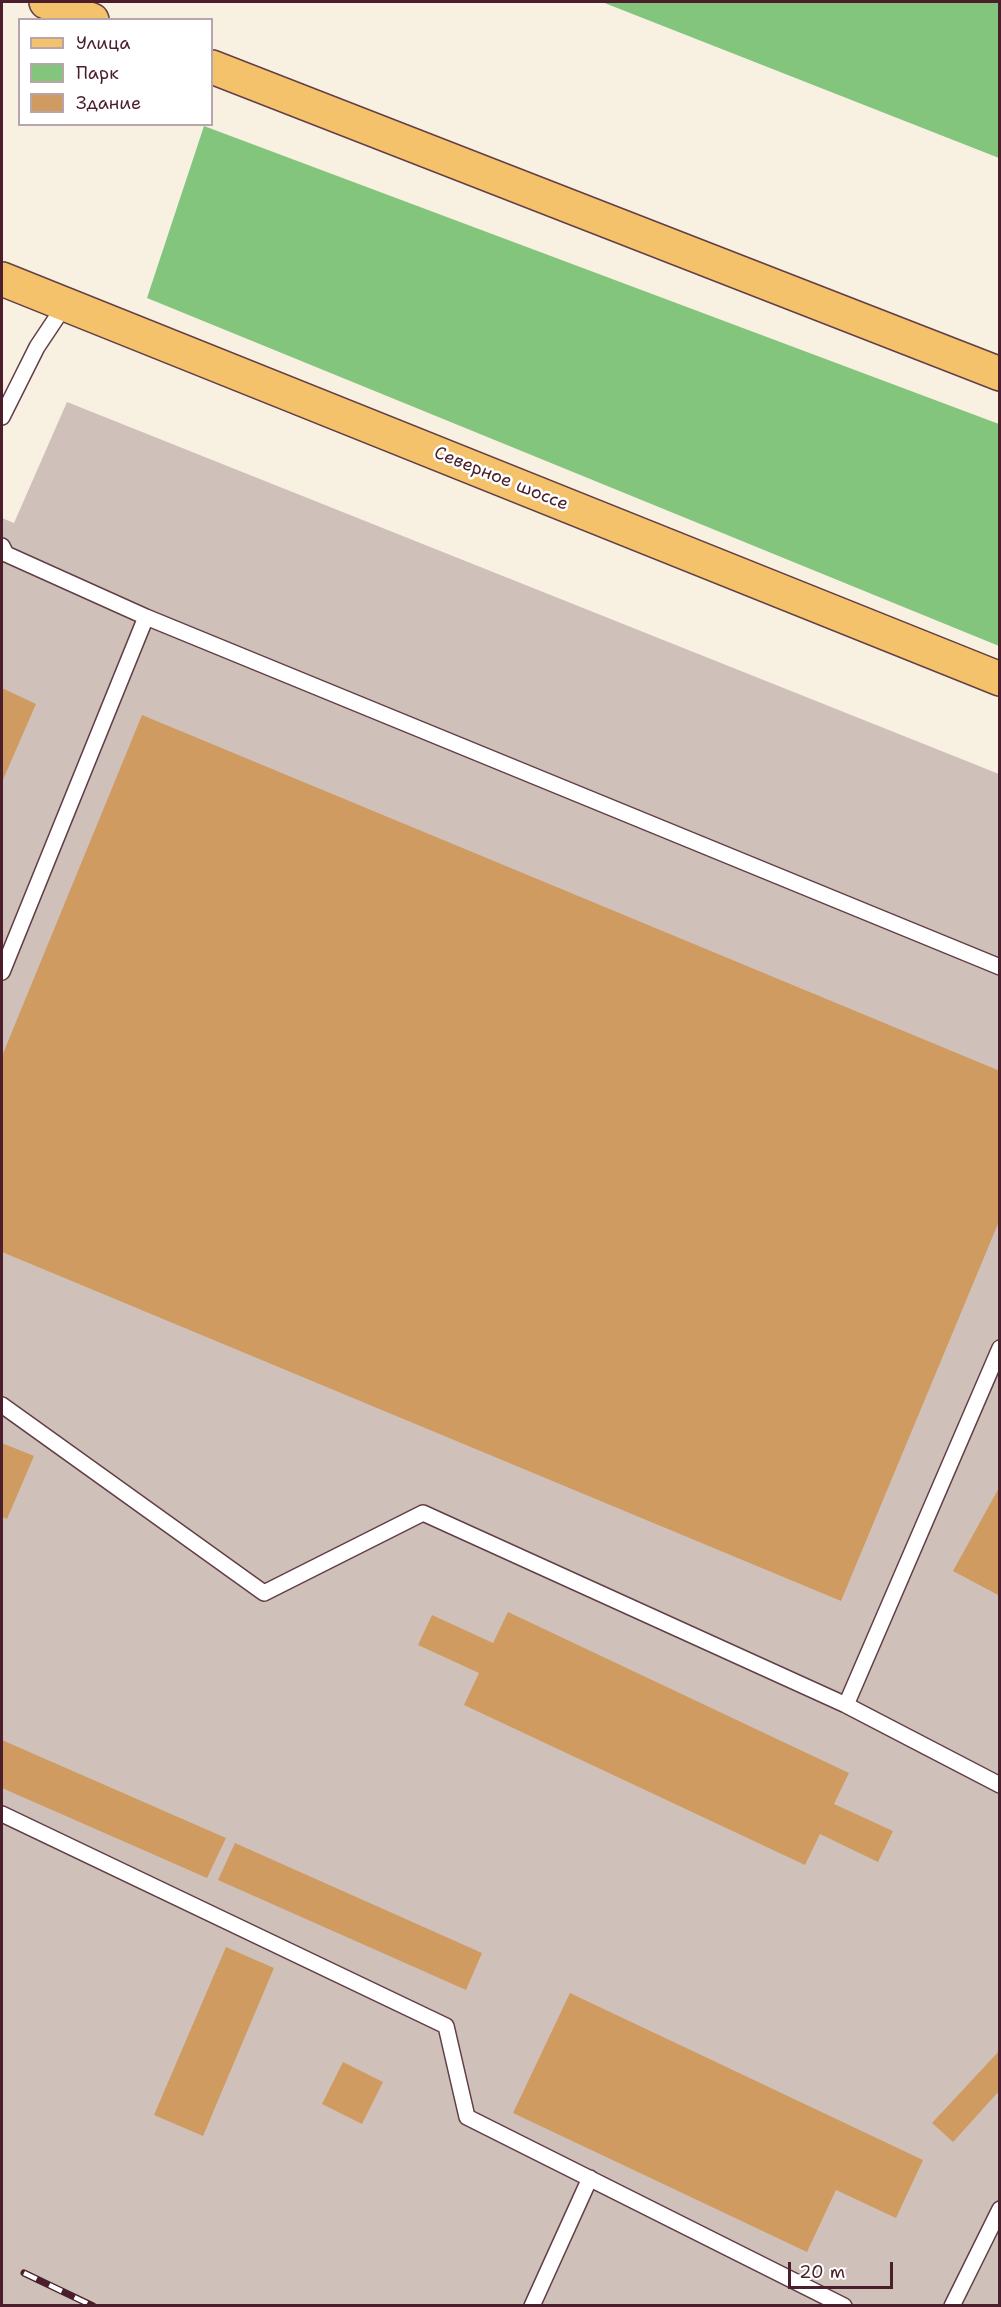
<!DOCTYPE html>
<html>
<head>
<meta charset="utf-8">
<style>
  body { margin:0 }
  #map { position:relative; width:1001px; height:2307px; overflow:hidden; background:#f8f0e1; font-family:"Shantell Sans",sans-serif }
  canvas { display:block }
  .frame { position:absolute; inset:0; border:3px solid #4a1f2b; pointer-events:none }
  .legend { position:absolute; left:18px; top:18px; width:195px; height:108px; box-sizing:border-box; background:#fff; border:2px solid #b7a5aa; margin:0; padding:8px 10px; list-style:none; font-size:18px; color:#4a1f2b }
  .legend li { display:flex; align-items:center; gap:12px; height:30px }
  .legend b { width:30px; border:2px solid #b7a5aa }
  .scale { position:absolute; left:788px; top:2262px; width:105px; height:27px; box-sizing:border-box; border:3px solid #4a1f2b; border-top:0; padding-left:8px; font-size:18px; line-height:21px; white-space:nowrap; color:#4a1f2b; -webkit-text-stroke:4px #fff; paint-order:stroke }
</style>
</head>
<body>
<div id="map">
<canvas width="1001" height="2307"></canvas>
<div class="frame"></div>
<ul class="legend">
<li><b style="height:8px;background:#f3c26a"></b>Улица</li>
<li><b style="height:16px;background:#84c57d"></b>Парк</li>
<li><b style="height:16px;background:#d09b61"></b>Здание</li>
</ul>
<div class="scale">20 m</div>
</div>
<script>
const g = document.querySelector('canvas').getContext('2d');
g.lineJoin = 'round';
function fillPath(path, color) { g.fillStyle = color; g.fill(path, 'evenodd'); }
const toPath = rows => new Path2D(rows.map(r => 'M' + r).join(''));
function trace(path, color, width, dash) { g.strokeStyle = color; g.lineWidth = width; g.lineCap = dash ? 'butt' : 'round'; g.setLineDash(dash || []); g.stroke(path); }
function write(font, color, halo, rows, align = 'center') {
  g.font = font + ' "Shantell Sans",sans-serif'; g.lineWidth = 5; g.setLineDash([]); g.textBaseline = 'middle'; g.strokeStyle = halo; g.fillStyle = color; for (const [text, x, y, turn = 0] of rows) {
    g.save(); g.translate(x, y); g.rotate((+turn || 0) * Math.PI / 180); g.textAlign = isNaN(turn) ? turn : align; if (halo) g.strokeText(text, 0, 0); g.fillText(text, 0, 0); g.restore();
  }
}
fillPath(toPath([
  [67,402,999,774,999,2305,2,2305,2,518,14,523]
]), '#cfc1ba');
fillPath(toPath([
  [602,2,999,2,999,158],
  [204,126,999,424,999,646,147,298]
]), '#84c57d');
fillPath(toPath([
  [2,688,36,704,2,782],
  [142,715,1000,1071,1000,1219,841,1601,2,1252,2,1056],
  [2,1443,34,1456,7,1519,2,1517],
  [1000,1486,1000,1596,953,1571],
  [508,1612,849,1773,834,1804,893,1831,878,1862,820,1834,805,1865,464,1705,479,1673,418,1645,432,1615,493,1643],
  [2,1740,226,1838,207,1878,2,1788],
  [235,1843,482,1953,466,1990,218,1880],
  [226,1947,274,1968,203,2136,154,2115],
  [570,1993,923,2160,896,2218,836,2190,807,2252,513,2113],
  [1000,2050,1000,2090,953,2142,932,2123],
  [343,2062,383,2082,362,2124,322,2104]
]), '#d09b61');
const lane = toPath([
  [2,417,37,347,65,305],
  [2,546,6,554,146,617,1000,967],
  [2,972,146,617],
  [2,1405,264,1593,423,1513,846,1705,1000,1348],
  [846,1705,1000,1785],
  [2,1814,446,2026,467,2117,844,2306],
  [532,2306,590,2178],
  [952,2306,1000,2209]
]);
const primary = toPath([
  [46,2,92,20],
  [212,67,1000,374],
  [2,279,1000,679]
]);
trace(lane, '#643e46', 18);
trace(primary, '#643e46', 36);
trace(lane, '#fff', 15);
trace(primary, '#f3c26a', 33);
const rail = toPath([
  [24,2273,93,2306]
]);
trace(rail, '#4a1f2b', 7);
trace(rail, '#fff', 4.5, [14]);
write('18px', '#4a1f2b', '#fff', [
  ["Северное шоссе",501,479,22]
]);
</script>
</body>
</html>
